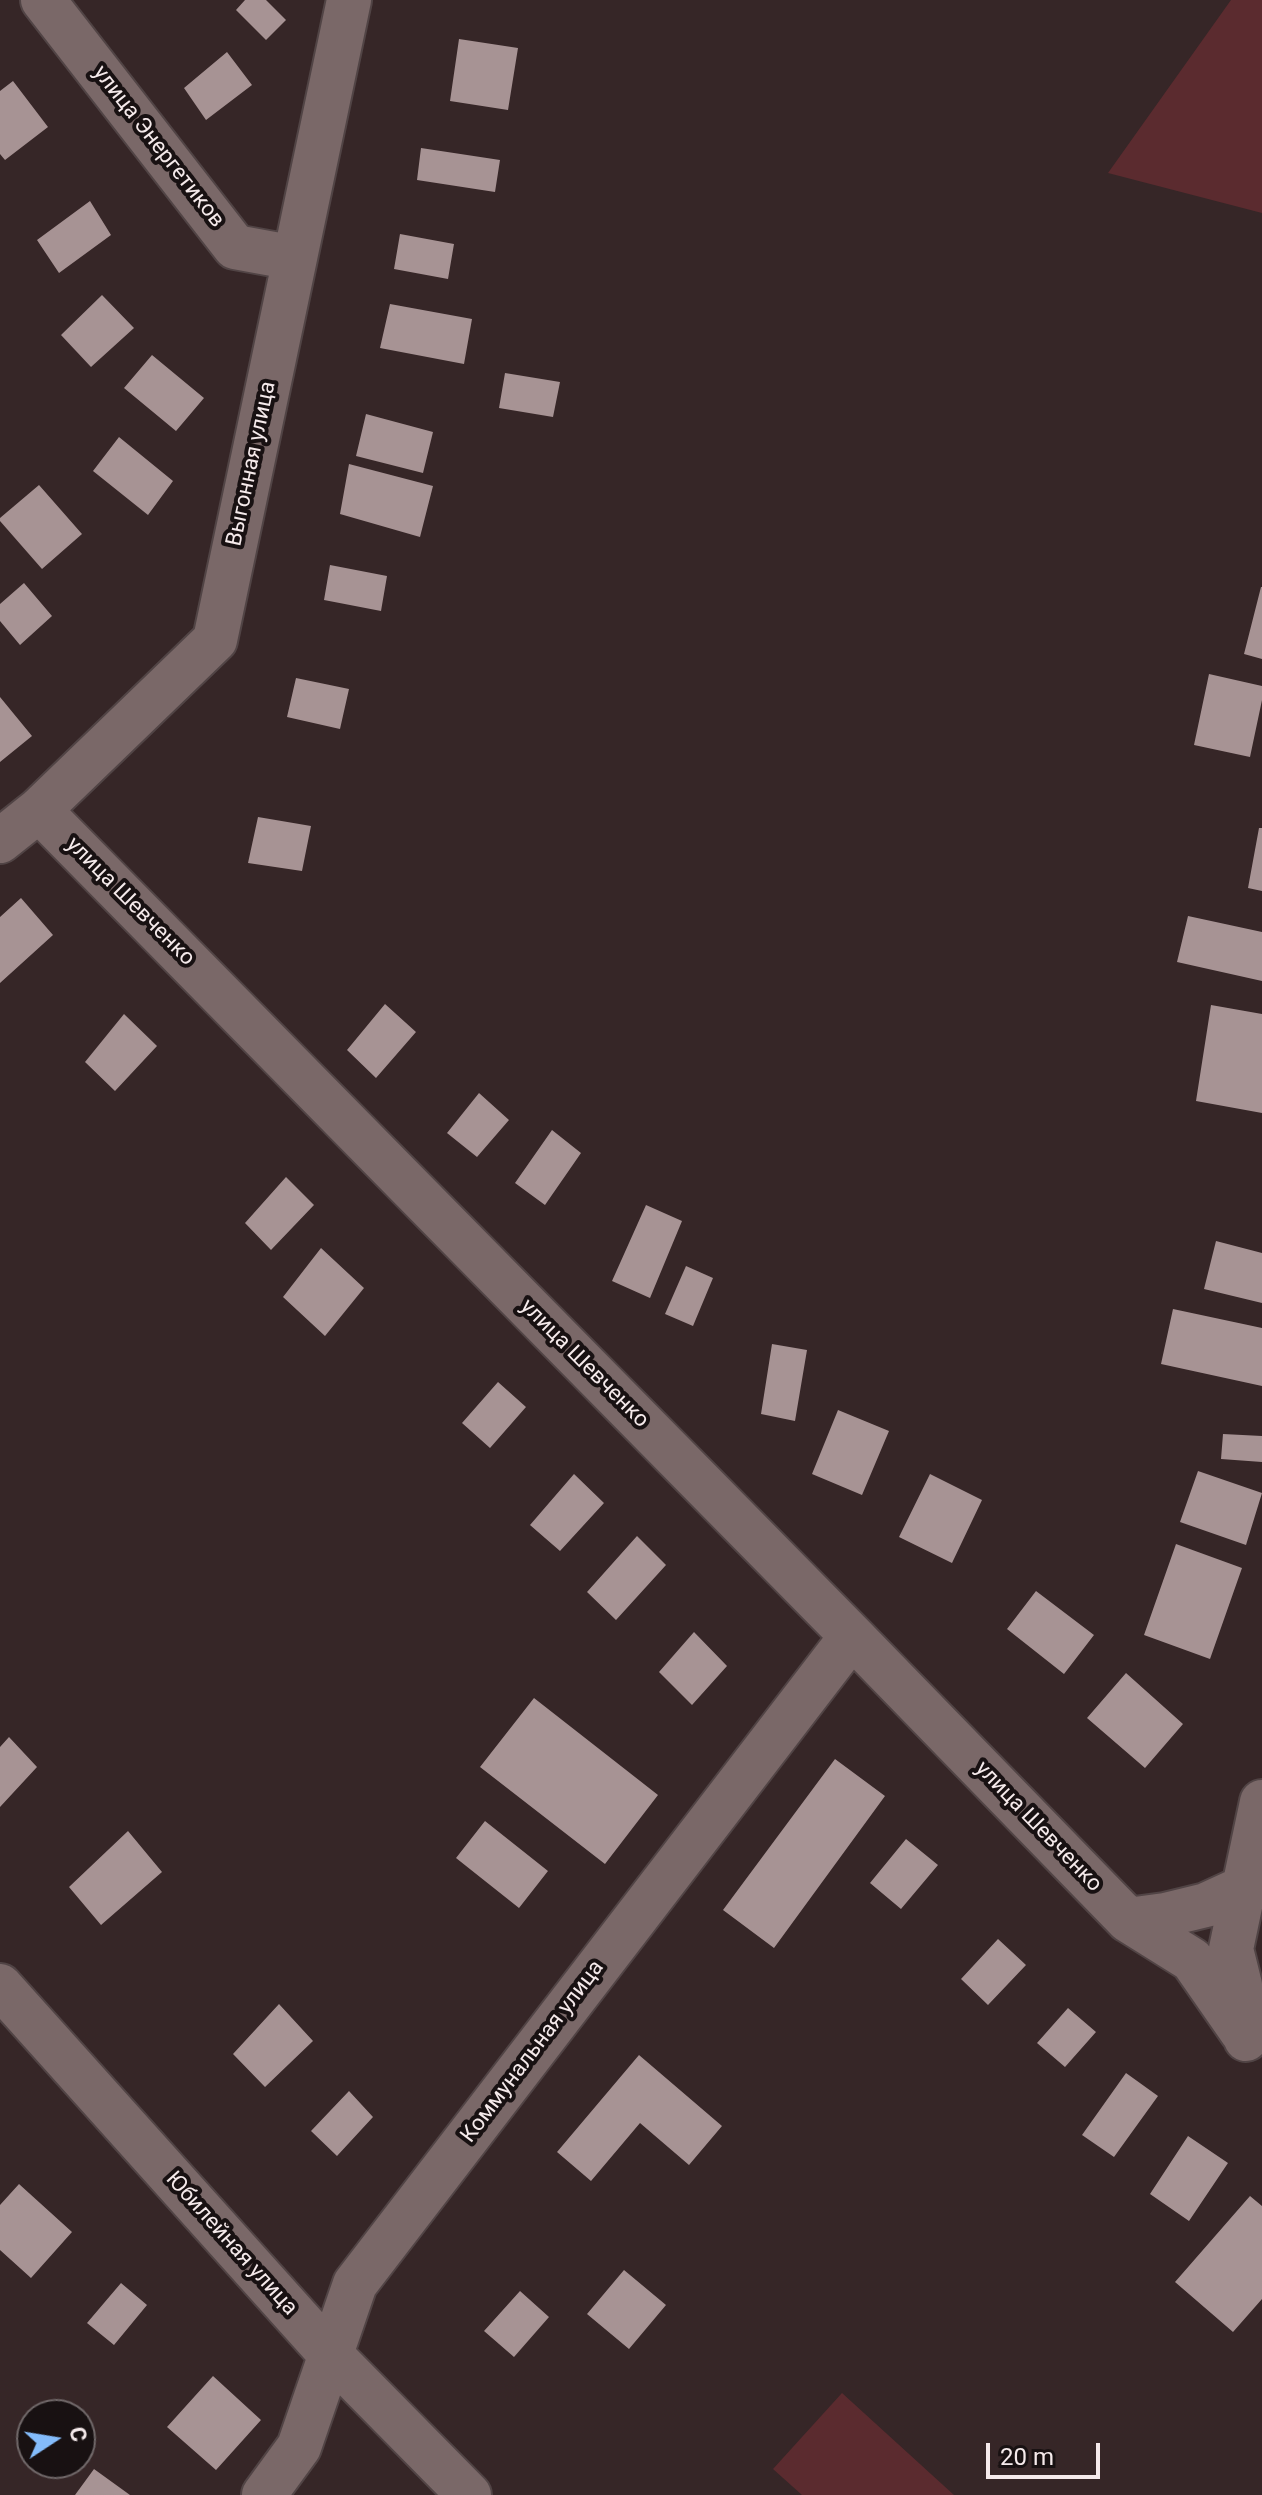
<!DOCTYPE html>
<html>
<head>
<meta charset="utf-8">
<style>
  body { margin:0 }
  #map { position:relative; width:1262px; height:2495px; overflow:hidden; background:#362627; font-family:Roboto,sans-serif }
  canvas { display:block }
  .north { position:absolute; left:16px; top:2399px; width:80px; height:80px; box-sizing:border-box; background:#181112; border:2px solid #706869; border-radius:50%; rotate:78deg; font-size:22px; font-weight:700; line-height:32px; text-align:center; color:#f5eaeb }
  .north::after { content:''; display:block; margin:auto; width:28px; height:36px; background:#84bcfb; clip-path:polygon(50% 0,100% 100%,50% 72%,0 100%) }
  .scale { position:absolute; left:986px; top:2443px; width:114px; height:36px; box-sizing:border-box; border:4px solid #f5eaeb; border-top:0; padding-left:10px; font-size:24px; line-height:28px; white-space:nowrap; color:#f5eaeb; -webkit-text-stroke:6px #181112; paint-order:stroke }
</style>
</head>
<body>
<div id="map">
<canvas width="1262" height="2495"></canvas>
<div class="north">С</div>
<div class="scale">20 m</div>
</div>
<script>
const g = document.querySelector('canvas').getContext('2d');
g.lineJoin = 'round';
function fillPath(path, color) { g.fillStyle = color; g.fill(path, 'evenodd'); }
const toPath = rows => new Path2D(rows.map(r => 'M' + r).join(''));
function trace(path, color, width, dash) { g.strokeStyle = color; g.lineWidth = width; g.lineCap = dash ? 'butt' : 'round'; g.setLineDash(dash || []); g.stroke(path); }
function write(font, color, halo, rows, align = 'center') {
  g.font = font + ' Roboto,sans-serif'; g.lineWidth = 8; g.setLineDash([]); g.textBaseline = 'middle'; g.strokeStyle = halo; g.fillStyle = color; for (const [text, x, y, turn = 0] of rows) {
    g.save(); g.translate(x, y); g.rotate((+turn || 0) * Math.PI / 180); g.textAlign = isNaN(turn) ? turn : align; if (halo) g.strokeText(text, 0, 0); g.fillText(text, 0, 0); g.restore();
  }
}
fillPath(toPath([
  [1231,0,1262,0,1262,213,1108,173],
  [842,2393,954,2495,802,2495,773,2469]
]), '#5b2b2f');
fillPath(toPath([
  [245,0,266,0,286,20,266,40,236,10],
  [459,39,518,48,508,110,450,101],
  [227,52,252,85,206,120,184,88],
  [13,81,48,127,5,160,0,154,0,91],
  [421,148,500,160,495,192,417,180],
  [90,201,111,235,59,273,37,240],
  [400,234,454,244,448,279,394,269],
  [102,295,134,328,91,367,61,335],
  [390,304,472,319,464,364,380,348],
  [152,355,204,398,176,431,124,388],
  [505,373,560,382,553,417,499,408],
  [366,414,433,432,423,473,356,456],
  [119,437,173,481,148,515,93,471],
  [349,464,433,486,420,537,340,514],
  [39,485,82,534,42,569,0,521,0,518],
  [330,565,387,576,381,611,324,600],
  [24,583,52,616,20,645,0,621,0,604],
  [1261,587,1262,587,1262,659,1244,654],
  [1209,674,1262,686,1262,700,1250,757,1194,745],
  [296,678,349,689,340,729,287,717],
  [0,697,32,736,0,762],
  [258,817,311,826,302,871,248,863],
  [1259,828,1262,828,1262,891,1248,888],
  [21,898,53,935,0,983,0,917],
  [1188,916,1262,932,1262,981,1177,962],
  [385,1004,416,1032,376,1078,347,1050],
  [1211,1005,1262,1014,1262,1113,1196,1101],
  [124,1014,157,1046,115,1091,85,1062],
  [479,1093,509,1120,477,1157,447,1133],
  [552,1130,581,1153,545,1205,515,1183],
  [286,1177,314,1205,271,1250,245,1223],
  [646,1205,682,1221,650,1298,612,1281],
  [1216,1241,1262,1253,1262,1303,1204,1289],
  [321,1248,364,1288,325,1336,283,1297],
  [686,1266,713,1278,693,1326,665,1314],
  [1173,1309,1262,1328,1262,1386,1161,1364],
  [772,1344,807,1350,795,1421,761,1414],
  [498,1382,526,1407,490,1448,462,1423],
  [838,1410,889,1431,862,1495,812,1474],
  [1223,1434,1262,1436,1262,1462,1221,1459],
  [1198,1471,1262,1493,1246,1545,1180,1522],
  [574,1474,604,1503,560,1551,530,1525],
  [930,1474,982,1500,952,1563,899,1537],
  [637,1536,666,1565,616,1620,587,1592],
  [1176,1544,1242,1568,1210,1659,1144,1635],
  [1036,1591,1094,1635,1064,1674,1007,1629],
  [694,1632,727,1666,692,1705,659,1672],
  [1126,1673,1183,1724,1145,1768,1087,1718],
  [534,1698,658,1795,605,1864,480,1767],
  [9,1737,37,1767,0,1807,0,1747],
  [835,1759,885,1796,774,1948,723,1910],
  [485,1821,548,1871,519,1908,456,1858],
  [128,1831,162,1872,101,1925,69,1887],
  [906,1839,938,1865,901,1909,870,1883],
  [998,1939,1026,1965,988,2005,961,1979],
  [279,2004,313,2041,265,2087,233,2054],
  [1068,2008,1096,2032,1065,2067,1037,2043],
  [639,2055,722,2126,689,2165,640,2123,591,2181,557,2152],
  [1126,2073,1158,2096,1114,2157,1082,2135],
  [349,2091,373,2117,337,2156,311,2131],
  [1188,2136,1228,2163,1189,2221,1150,2194],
  [19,2184,72,2232,31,2278,0,2250,0,2205],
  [1250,2196,1262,2206,1262,2299,1233,2332,1175,2282],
  [624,2270,666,2305,629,2349,587,2314],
  [121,2283,147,2305,114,2345,87,2323],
  [520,2291,549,2317,514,2357,484,2331],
  [213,2376,261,2420,216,2470,167,2427],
  [94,2469,130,2495,75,2495]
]), '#a79394');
const minor = toPath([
  [43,0,235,247,295,258],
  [39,810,852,1636,1128,1920,1165,1915,1206,1905,1243,1888],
  [0,841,39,810,215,640,349,0],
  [1128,1920,1192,1960,1242,2032],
  [0,1986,330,2354,469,2495],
  [1246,2039,1240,1985,1231,1949,1262,1802],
  [264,2495,299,2447,355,2284,852,1636]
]);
trace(minor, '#514445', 48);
trace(minor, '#7a6868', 44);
write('22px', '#f5eaeb', '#181112', [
  ["улица Энергетиков",158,147,52],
  ["Выгонная улица",252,464,-78],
  ["улица Шевченко",130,902,45],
  ["улица Шевченко",584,1364,45],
  ["улица Шевченко",1038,1827,46],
  ["Коммунальная улица",533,2052,-53],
  ["Юбилейная улица",231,2244,48]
]);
</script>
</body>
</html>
